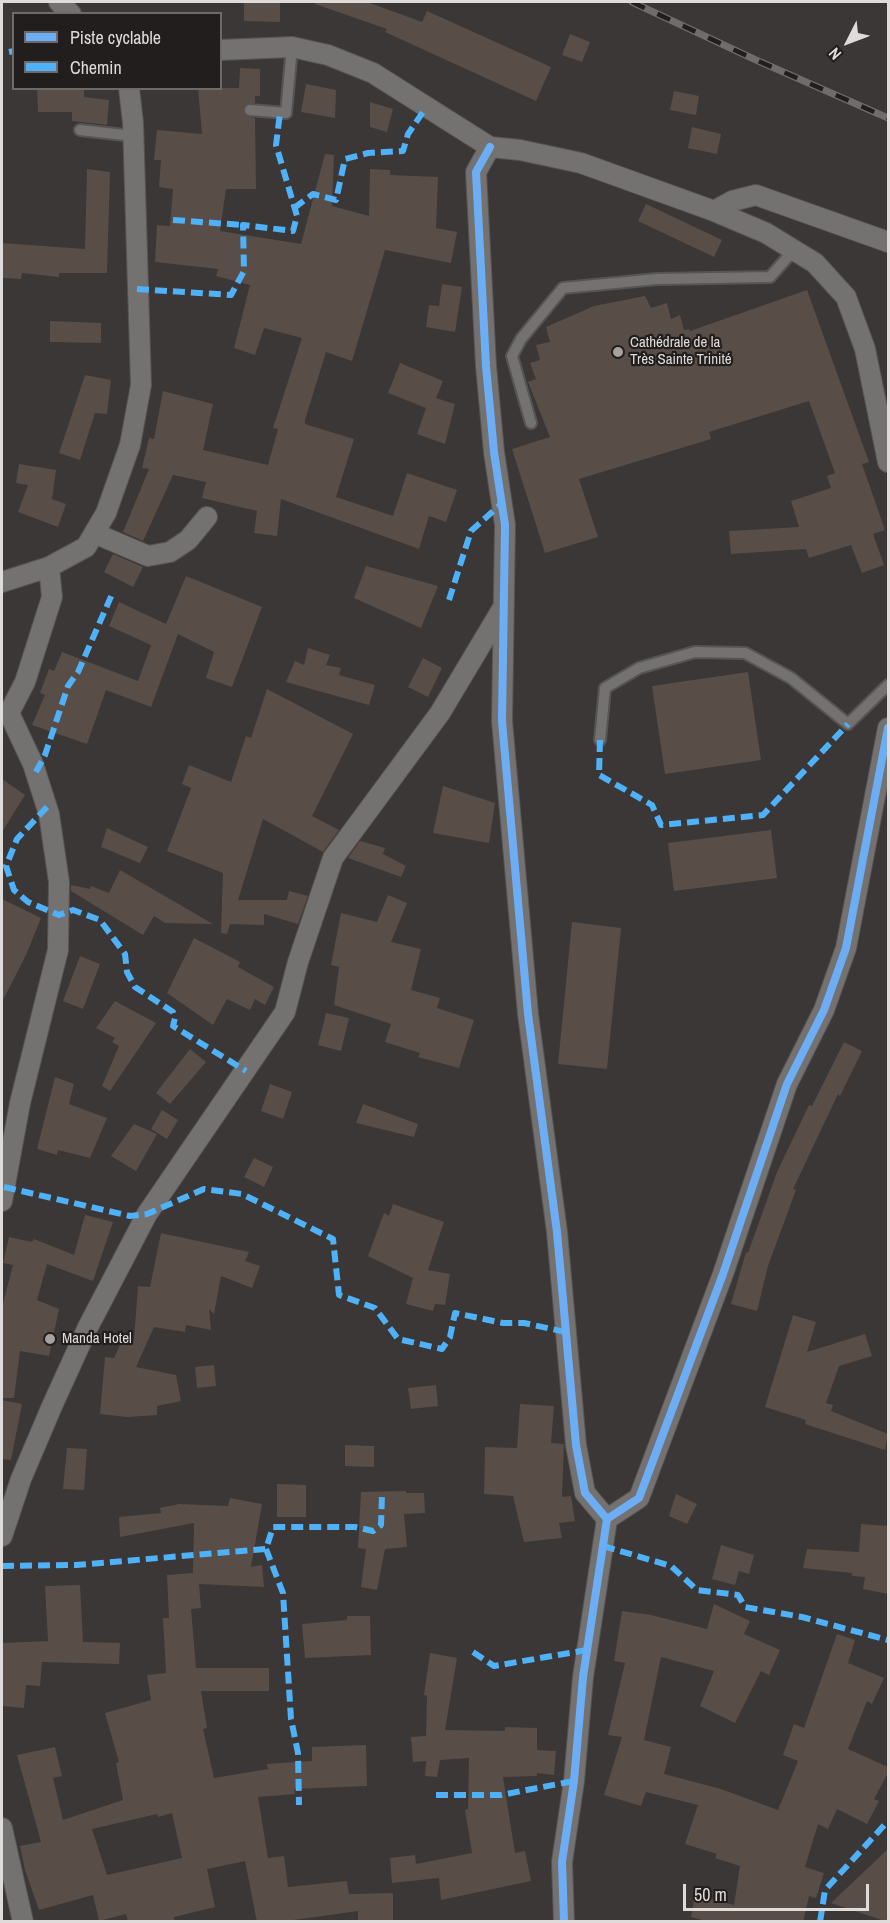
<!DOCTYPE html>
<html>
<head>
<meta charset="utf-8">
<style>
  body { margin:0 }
  #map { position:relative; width:890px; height:1923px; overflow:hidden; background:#3a3736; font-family:"Archivo Narrow",sans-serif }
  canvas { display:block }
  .frame { position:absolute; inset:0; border:3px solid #dfdbda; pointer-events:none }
  .legend { position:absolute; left:12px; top:12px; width:210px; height:78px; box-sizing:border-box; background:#211e1d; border:2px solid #6d6a69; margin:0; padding:8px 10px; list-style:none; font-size:18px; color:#dfdbda }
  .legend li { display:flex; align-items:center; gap:12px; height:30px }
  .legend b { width:30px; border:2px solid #6d6a69 }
  .north { position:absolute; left:818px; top:12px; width:60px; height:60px; -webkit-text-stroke:4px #211e1d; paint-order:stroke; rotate:228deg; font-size:16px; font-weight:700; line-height:24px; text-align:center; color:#dfdbda }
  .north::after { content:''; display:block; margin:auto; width:21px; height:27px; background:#dfdbda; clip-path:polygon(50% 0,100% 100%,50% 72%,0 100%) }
  .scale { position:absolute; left:683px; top:1884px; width:186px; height:27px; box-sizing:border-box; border:3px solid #dfdbda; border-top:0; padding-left:8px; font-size:18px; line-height:21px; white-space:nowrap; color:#dfdbda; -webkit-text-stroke:4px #211e1d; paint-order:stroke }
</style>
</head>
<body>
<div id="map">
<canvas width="890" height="1923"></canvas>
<div class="frame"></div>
<ul class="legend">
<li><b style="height:8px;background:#6dadf4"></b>Piste cyclable</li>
<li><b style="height:8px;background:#4fb1f8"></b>Chemin</li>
</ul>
<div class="north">N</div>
<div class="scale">50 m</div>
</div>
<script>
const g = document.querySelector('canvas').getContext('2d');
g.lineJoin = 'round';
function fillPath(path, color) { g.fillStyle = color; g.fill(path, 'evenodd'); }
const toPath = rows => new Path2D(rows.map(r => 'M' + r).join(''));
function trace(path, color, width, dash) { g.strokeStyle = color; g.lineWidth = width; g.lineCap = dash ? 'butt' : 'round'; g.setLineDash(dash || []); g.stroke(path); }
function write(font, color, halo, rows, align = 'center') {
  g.font = font + ' "Archivo Narrow",sans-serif'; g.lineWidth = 4.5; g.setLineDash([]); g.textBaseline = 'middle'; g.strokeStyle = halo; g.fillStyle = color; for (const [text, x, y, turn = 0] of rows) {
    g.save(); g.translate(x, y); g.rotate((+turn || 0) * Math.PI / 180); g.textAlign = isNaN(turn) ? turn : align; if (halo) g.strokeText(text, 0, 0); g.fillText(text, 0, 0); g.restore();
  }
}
fillPath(toPath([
  [244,2,280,2,280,22,244,21],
  [316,2,367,2,422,22,427,11,551,67,536,101,385,32,387,29,315,4],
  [570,34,590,42,582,62,562,55],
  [240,68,260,69,260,96,255,96,255,103,246,104,243,110,246,116,255,118,256,189,226,189,220,231,301,244,325,154,334,155,332,206,369,216,370,169,390,170,390,175,438,177,436,228,457,232,451,263,385,250,352,361,326,352,305,420,305,424,354,439,336,497,393,516,407,473,457,490,446,522,429,516,419,549,281,499,277,536,254,533,257,511,202,498,206,482,173,475,143,541,123,532,149,469,142,468,149,438,154,439,163,391,213,404,203,450,268,465,278,429,273,428,302,338,264,328,255,355,234,348,250,285,216,276,218,269,155,262,157,225,170,226,173,189,159,187,161,160,154,160,157,130,202,134,198,88,239,88],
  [306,84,336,90,335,118,301,112],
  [37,88,84,88,84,97,109,100,107,125,72,121,72,112,38,112],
  [674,91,699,96,696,115,670,110],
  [370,102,393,109,387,132,370,127],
  [692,127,721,134,717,154,688,148],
  [87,169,110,172,107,273,59,273,59,277,22,273,21,279,2,278,2,243,85,249],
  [646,204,722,240,714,257,638,221],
  [442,284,462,287,455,332,426,327,429,305,439,306],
  [807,290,869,462,862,464,885,530,873,534,884,565,862,573,851,545,809,558,806,549,731,554,729,531,799,527,791,501,831,488,827,476,835,473,809,401,709,432,711,439,579,479,598,537,545,553,512,449,550,437,528,382,536,379,530,363,540,360,536,345,550,342,546,327,594,306,645,296,651,308,667,303,671,319,680,315,684,330,689,329,690,331],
  [50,321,101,323,101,343,50,342],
  [400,363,443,381,436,398,455,404,445,444,417,434,426,408,388,393],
  [85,375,111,380,107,414,95,413,80,460,59,453],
  [19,464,56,470,52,499,66,504,58,527,18,512,28,485,16,483],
  [113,554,143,567,133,587,104,572],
  [366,566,438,586,421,628,354,598],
  [186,576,262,607,232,687,206,678,214,652,178,634,151,707,106,690,87,744,32,725,45,695,40,693,49,669,54,671,62,652,138,681,151,645,109,626,119,602,166,624],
  [308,648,330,655,326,665,341,668,339,675,375,685,369,705,286,682,295,661,304,665],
  [423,658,442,668,428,697,408,687],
  [748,672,761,760,665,774,652,686],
  [267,689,353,734,312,816,339,830,323,852,263,819,238,900,287,900,289,891,308,896,298,924,264,914,264,925,230,924,227,934,221,933,223,873,167,851,191,788,182,784,189,765,231,782,246,736,251,738],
  [2,779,25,795,2,832],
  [443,786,495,803,489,843,433,833],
  [107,828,148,847,140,863,101,847],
  [771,830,777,878,674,891,668,843],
  [360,841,385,848,383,854,406,866,401,877,348,858],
  [120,870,213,924,165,923,154,916,143,935,71,891,71,885,90,889,91,886,109,893],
  [388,895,407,903,391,942,421,949,411,990,440,998,437,1008,474,1020,459,1068,418,1057,420,1053,385,1042,391,1024,334,1005,339,967,331,965,341,913,377,922],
  [2,899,41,918,26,955,2,1002],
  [572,922,621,928,607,1069,558,1064],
  [194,938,240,962,238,967,274,987,265,1005,255,999,250,1010,227,999,213,1025,167,993],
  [80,956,100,964,83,1009,63,1001],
  [115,1001,156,1023,110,1091,102,1086,119,1046,112,1042,115,1038,96,1028],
  [326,1013,349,1018,341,1051,318,1045],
  [844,1042,862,1051,840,1096,838,1094,793,1189,796,1190,768,1266,757,1311,731,1304,746,1252,748,1253,777,1172,809,1105,812,1106],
  [190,1049,206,1062,170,1104,156,1093],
  [55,1077,74,1084,69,1104,107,1118,90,1158,58,1150,57,1155,37,1149],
  [270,1084,292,1092,283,1119,261,1111],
  [363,1104,418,1124,414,1137,356,1123],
  [162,1110,178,1120,167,1139,151,1129],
  [134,1124,157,1134,136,1171,111,1156],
  [254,1158,273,1167,264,1187,244,1177],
  [393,1204,444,1222,428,1270,450,1274,445,1305,435,1304,433,1311,406,1304,413,1278,368,1256,384,1213,389,1216],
  [85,1215,113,1222,93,1281,47,1264,37,1300,59,1309,49,1356,20,1351,14,1398,2,1398,2,1307,13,1265,3,1263,9,1237,32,1242,34,1239,74,1255],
  [161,1233,249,1252,245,1261,260,1266,252,1288,221,1276,214,1314,209,1309,211,1330,186,1325,185,1332,154,1327,136,1367,176,1375,181,1401,157,1406,157,1415,127,1417,100,1414,105,1357,114,1358,125,1334,134,1339,138,1286,150,1287],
  [793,1315,816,1322,807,1352,865,1334,872,1356,839,1366,826,1403,833,1405,831,1411,888,1434,885,1450,805,1424,806,1420,765,1407],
  [214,1365,216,1386,197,1388,195,1367],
  [436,1385,438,1406,411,1409,408,1388],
  [2,1400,22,1404,11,1460,2,1459],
  [520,1404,554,1406,551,1443,564,1444,562,1497,571,1496,575,1521,559,1523,562,1538,524,1542,513,1496,484,1494,485,1447,517,1448],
  [345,1445,374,1446,374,1467,345,1466],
  [67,1448,87,1449,84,1490,63,1489],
  [277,1484,306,1485,306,1517,277,1517],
  [406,1491,406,1493,424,1493,425,1513,404,1514,407,1547,385,1549,377,1590,361,1587,366,1549,358,1548,361,1492],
  [676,1494,697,1504,687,1524,669,1516],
  [230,1498,262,1504,251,1567,262,1565,264,1587,199,1584,201,1608,191,1609,196,1668,269,1668,269,1691,201,1691,207,1728,203,1729,214,1778,268,1769,267,1764,312,1761,312,1747,366,1745,367,1786,294,1789,295,1794,258,1797,268,1858,284,1856,288,1887,347,1881,349,1894,393,1893,393,1922,358,1922,358,1911,279,1922,257,1922,245,1861,207,1869,215,1907,174,1917,175,1922,128,1922,126,1914,99,1921,93,1895,39,1910,25,1870,20,1846,41,1842,17,1755,55,1747,62,1776,53,1778,63,1820,123,1800,116,1763,119,1762,105,1713,151,1700,147,1675,166,1673,163,1618,169,1618,167,1575,193,1573,194,1523,120,1537,119,1517,161,1513,160,1508,179,1504,228,1506],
  [172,1813,182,1858,107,1875,92,1829,157,1814,158,1817],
  [861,1524,888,1526,888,1594,863,1589,865,1577,852,1576,852,1573,803,1568,807,1549,859,1552],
  [721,1545,754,1555,749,1574,739,1571,735,1585,712,1579],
  [80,1585,83,1642,120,1643,119,1664,42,1662,40,1686,26,1685,24,1708,2,1706,2,1643,48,1641,45,1586],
  [714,1604,750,1621,744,1634,780,1650,769,1675,761,1671,735,1723,700,1706,714,1671,661,1657,644,1740,671,1747,664,1774,721,1789,778,1810,798,1761,783,1755,794,1724,804,1728,837,1634,855,1640,848,1663,884,1678,872,1704,867,1701,848,1749,888,1767,888,1773,874,1799,879,1801,867,1824,837,1809,828,1829,818,1824,805,1867,824,1873,816,1898,809,1896,803,1922,710,1922,691,1917,695,1895,734,1905,740,1866,715,1858,717,1854,685,1844,698,1805,646,1792,641,1806,604,1795,622,1737,608,1735,625,1663,614,1661,622,1611,651,1615,707,1629],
  [347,1616,370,1616,371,1655,305,1658,302,1624,347,1620],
  [430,1653,457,1658,445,1730,505,1731,505,1727,537,1728,537,1750,556,1751,554,1775,537,1773,537,1776,503,1777,515,1853,525,1851,531,1881,441,1900,439,1878,392,1883,390,1858,415,1855,416,1864,472,1853,465,1810,468,1809,469,1758,440,1760,437,1777,425,1776,426,1761,413,1762,411,1737,426,1736,427,1696,424,1695],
  [888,1849,888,1922,831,1903]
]), '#594d47');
const service = toPath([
  [250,110,286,113,292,47],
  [80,130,133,136],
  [531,423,512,356,521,339,563,288,657,279,770,277,794,250],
  [600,740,605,688,639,668,695,652,745,653,791,678,848,724,888,685]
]);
const minor = toPath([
  [59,2,71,14],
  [220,50,292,47,328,55,373,73,490,147,520,150,581,163,714,211,766,233,815,263,846,297,865,349,888,462],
  [490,147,476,172,486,366,494,452,505,525,502,721,528,1014,557,1232,576,1445,585,1493,607,1519],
  [714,211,732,201,756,195,888,242],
  [94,533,148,556,170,552,188,540,207,517],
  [2,582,49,567,86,547,106,513,130,445,141,385,133,123,129,88],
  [2,1201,20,1103,58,950,59,882,49,814,33,764,9,713,25,682,52,597,49,567],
  [2,1536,21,1479,52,1406,88,1327,147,1214,285,1012,298,962,333,858,440,713,504,606],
  [2,1828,23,1922],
  [564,1922,562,1862,574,1781,583,1677,607,1519,639,1498,723,1274,787,1084,824,1010,846,948,888,728]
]);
trace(service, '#575453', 14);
trace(minor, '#575453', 22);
trace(service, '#747271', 10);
trace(minor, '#747271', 20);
const rail = toPath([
  [632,2,756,60,888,118]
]);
trace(rail, '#6e6d6c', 7);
trace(rail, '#211e1d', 4.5, [14]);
trace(toPath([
  [9,52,14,51],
  [294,208,313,194,336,200,345,159,368,153,403,151,408,134,425,109],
  [173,220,243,225],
  [137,289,231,295,244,271,243,225,293,231,297,216,276,145,280,113],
  [449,600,471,531,502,503],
  [600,740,599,775,652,805,661,825,763,815,848,724],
  [36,772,45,755,68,686,78,672,113,592],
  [47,807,17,839,6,866,14,890,28,902,59,915,73,910,100,920,125,954,127,972,135,987,173,1012,175,1018,173,1026,246,1071],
  [4,1187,130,1216,147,1214,204,1189,242,1194,333,1239,339,1295,375,1308,398,1339,442,1349,450,1337,455,1313,503,1323,524,1323,566,1332],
  [603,1546,671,1566,697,1590,738,1595,745,1607,802,1617,888,1640],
  [266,1549,283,1593,291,1719,298,1753,299,1805],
  [2,1566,76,1565,266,1549,273,1527,355,1527,373,1531,381,1525,382,1495],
  [473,1652,494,1666,587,1650],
  [436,1795,501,1795,574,1781],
  [820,1922,825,1890,888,1821]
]), '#4fb1f8', 6, [12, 6]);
trace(toPath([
  [490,147,476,172,486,366,494,452,505,525,502,721,528,1014,557,1232,576,1445,585,1493,607,1519],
  [564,1922,562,1862,574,1781,583,1677,607,1519,639,1498,723,1274,787,1084,824,1010,846,948,888,728]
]), '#6dadf4', 8);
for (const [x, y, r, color] of [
  [618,352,6,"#a5a2a1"],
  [50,1339,6,"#a5a2a1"]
]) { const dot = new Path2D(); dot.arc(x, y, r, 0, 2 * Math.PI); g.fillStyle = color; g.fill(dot); trace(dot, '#211e1d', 2); }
write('15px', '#dfdbda', '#211e1d', [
  ["Cathédrale de la",630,343],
  ["Très Sainte Trinité",630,360],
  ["Manda Hotel",62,1339]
], 'left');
</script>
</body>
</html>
